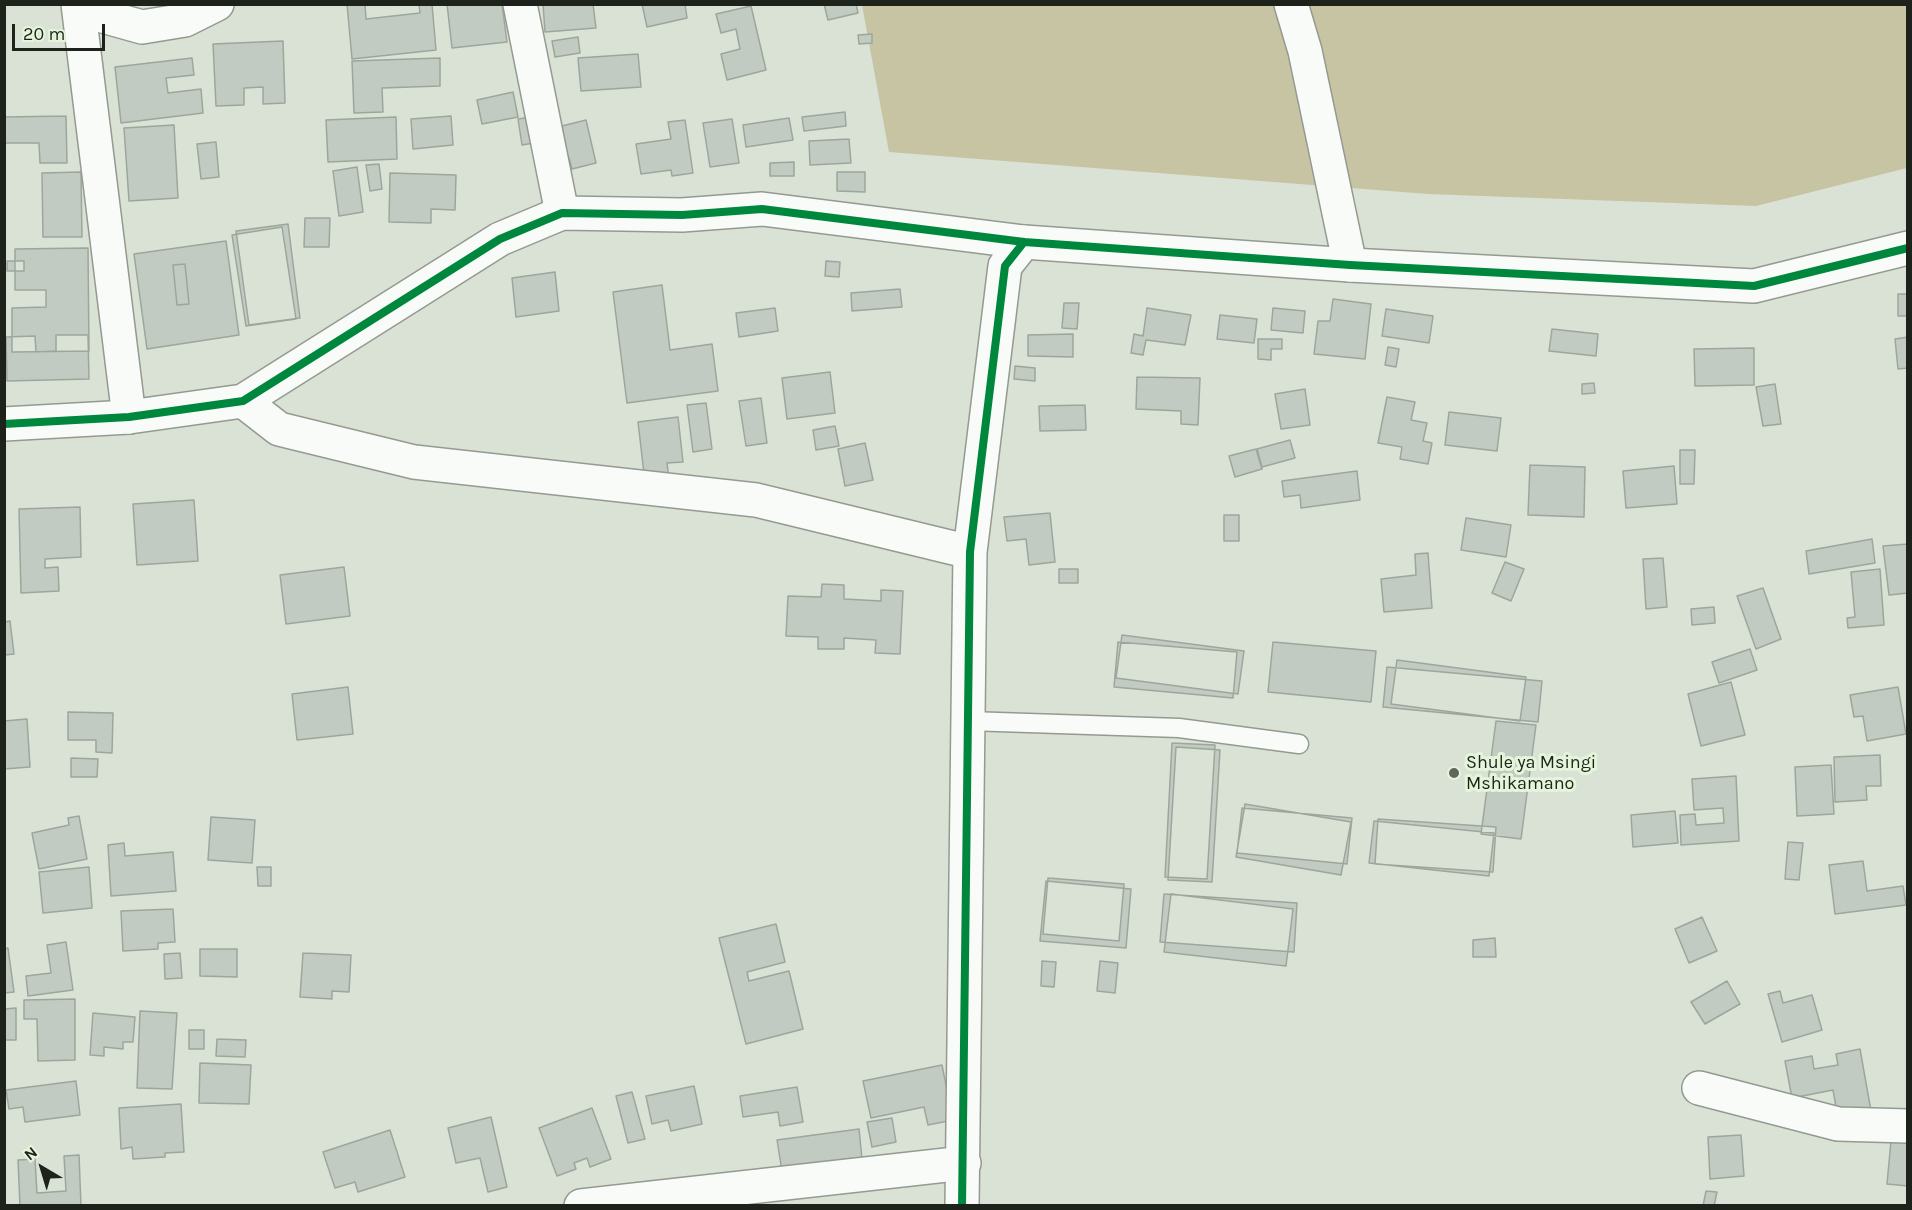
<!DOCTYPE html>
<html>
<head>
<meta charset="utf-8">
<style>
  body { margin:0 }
  #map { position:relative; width:1912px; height:1210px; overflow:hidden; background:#d9e2d4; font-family:Karla,sans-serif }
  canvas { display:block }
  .frame { position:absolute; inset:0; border:6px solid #1d231a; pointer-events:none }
  .north { position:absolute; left:12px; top:1138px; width:60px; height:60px; -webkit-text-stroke:4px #e5f5db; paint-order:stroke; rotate:322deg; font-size:16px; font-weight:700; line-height:24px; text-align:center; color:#1d231a }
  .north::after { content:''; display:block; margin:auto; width:21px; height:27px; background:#1d231a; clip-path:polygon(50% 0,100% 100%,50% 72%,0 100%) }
  .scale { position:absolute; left:12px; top:24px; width:93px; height:27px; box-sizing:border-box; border:3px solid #1d231a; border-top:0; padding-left:8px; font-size:18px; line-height:21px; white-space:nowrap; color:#1d231a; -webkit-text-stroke:4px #e5f5db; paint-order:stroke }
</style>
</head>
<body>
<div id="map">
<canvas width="1912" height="1210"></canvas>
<div class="frame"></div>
<div class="north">N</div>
<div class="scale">20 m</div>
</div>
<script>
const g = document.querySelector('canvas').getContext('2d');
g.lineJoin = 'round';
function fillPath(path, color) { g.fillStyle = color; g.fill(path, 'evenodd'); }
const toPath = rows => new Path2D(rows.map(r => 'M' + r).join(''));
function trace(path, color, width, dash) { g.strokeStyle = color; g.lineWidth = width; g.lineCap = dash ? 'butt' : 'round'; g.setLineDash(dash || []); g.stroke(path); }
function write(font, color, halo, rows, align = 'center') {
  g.font = font + ' Karla,sans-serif'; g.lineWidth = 6; g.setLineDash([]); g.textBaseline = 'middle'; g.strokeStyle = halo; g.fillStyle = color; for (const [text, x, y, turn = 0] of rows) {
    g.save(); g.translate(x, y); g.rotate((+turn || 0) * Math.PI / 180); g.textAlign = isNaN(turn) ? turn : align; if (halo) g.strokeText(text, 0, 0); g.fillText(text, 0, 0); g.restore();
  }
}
fillPath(toPath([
  [862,5,1907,5,1907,168,1756,206,1428,194,889,152]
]), '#c6c4a2');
const building = toPath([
  [347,4,365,4,366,19,420,13,419,4,432,4,436,50,352,59,347,4],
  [447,4,502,4,507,42,452,48,447,4],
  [543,4,593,4,596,28,545,32,543,4],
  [642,4,685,4,687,18,647,27,642,4],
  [824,4,856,4,858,13,828,20,824,4],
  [751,6,766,70,727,80,721,54,740,49,736,29,721,33,716,14,751,6],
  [872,34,872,43,859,44,858,35,872,34],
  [578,37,580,53,555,57,552,41,578,37],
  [283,41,285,103,263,104,263,87,244,88,244,105,216,106,213,44,283,41],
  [638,54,641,87,581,91,578,58,638,54],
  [192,58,194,75,166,78,168,93,201,89,203,113,121,123,115,67,192,58],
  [440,58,440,86,382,88,383,112,354,113,352,61,440,58],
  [513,92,518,117,482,124,477,100,513,92],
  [845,112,846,126,804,131,802,117,845,112],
  [66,116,67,163,40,163,39,143,4,143,4,117,66,116],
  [451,116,453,145,413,149,411,119,451,116],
  [396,117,397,159,328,162,326,120,396,117],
  [531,117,534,143,522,145,518,119,531,117],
  [789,118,793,140,746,147,743,125,789,118],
  [732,119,739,163,710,167,703,123,732,119],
  [586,120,596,163,572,169,569,158,561,160,554,128,586,120],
  [685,120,693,173,672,176,671,170,641,174,636,144,671,139,668,122,685,120],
  [174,125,178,198,129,201,124,128,174,125],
  [849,139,851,163,810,165,809,141,849,139],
  [216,142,219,177,201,179,197,144,216,142],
  [794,162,794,176,770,176,770,163,794,162],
  [379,164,382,189,370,191,366,165,379,164],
  [357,167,363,212,339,216,333,171,357,167],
  [81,172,82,237,43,237,42,173,81,172],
  [837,172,865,172,865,192,837,191,837,172],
  [390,173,456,175,455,210,431,209,431,223,389,222,390,173],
  [305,218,330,218,329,247,304,247,305,218],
  [288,224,300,318,249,325,236,231,288,224],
  [282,227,296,319,246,326,232,235,282,227],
  [226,241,239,335,147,349,134,254,226,241],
  [185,264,189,304,177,305,173,265,185,264],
  [88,248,89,351,12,352,12,308,46,307,46,290,15,290,15,249,88,248],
  [7,261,24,261,24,271,7,271,7,261],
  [826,261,840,262,839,277,825,276,826,261],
  [185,264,189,304,177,305,173,265,185,264],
  [555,272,559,311,516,317,512,278,555,272],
  [662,285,670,350,712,344,718,391,627,403,613,292,662,285],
  [900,289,902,307,852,311,851,293,900,289],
  [1898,294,1908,294,1908,316,1898,316,1898,294],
  [1333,299,1371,304,1365,359,1314,354,1318,321,1330,321,1333,299],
  [1064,303,1079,303,1077,329,1062,328,1064,303],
  [775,308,778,331,739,337,736,313,775,308],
  [1147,308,1191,315,1185,345,1146,340,1143,355,1131,353,1134,334,1143,336,1147,308],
  [1273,308,1305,311,1303,333,1271,330,1273,308],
  [1386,309,1433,316,1429,343,1382,336,1386,309],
  [1220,315,1257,319,1254,343,1217,339,1220,315],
  [1552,329,1598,334,1596,356,1549,351,1552,329],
  [1073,334,1073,357,1028,356,1028,335,1073,334],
  [56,335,88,335,89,379,7,381,6,337,35,336,36,352,56,351,56,335],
  [1908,337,1908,368,1898,369,1895,339,1908,337],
  [1258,339,1282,339,1282,349,1271,349,1271,360,1258,359,1258,339],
  [1388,347,1399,349,1396,367,1385,365,1388,347],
  [1754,348,1754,385,1695,386,1694,349,1754,348],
  [1015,366,1035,368,1035,381,1014,379,1015,366],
  [830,372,835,413,787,419,782,378,830,372],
  [1137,377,1200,378,1198,425,1181,424,1181,411,1136,409,1137,377],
  [1594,383,1595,393,1582,394,1582,384,1594,383],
  [1775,384,1781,424,1763,426,1756,387,1775,384],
  [1305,389,1310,425,1281,429,1275,394,1305,389],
  [1387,397,1415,402,1411,420,1427,423,1423,441,1432,443,1428,464,1400,459,1402,447,1378,443,1387,397],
  [761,398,767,443,746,446,739,401,761,398],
  [706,403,712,449,693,452,687,405,706,403],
  [1085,405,1086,430,1040,431,1039,406,1085,405],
  [1449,412,1501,418,1497,451,1445,445,1449,412],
  [678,417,683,462,667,463,669,479,645,482,638,422,678,417],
  [835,426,839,446,816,450,813,430,835,426],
  [1290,440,1295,458,1262,467,1257,449,1290,440],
  [865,443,873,480,845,486,838,449,865,443],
  [1256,449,1262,469,1235,477,1229,456,1256,449],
  [1680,450,1695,450,1694,484,1680,484,1680,450],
  [1530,465,1585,467,1584,517,1528,515,1530,465],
  [1674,466,1677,504,1626,508,1623,471,1674,466],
  [1357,471,1360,500,1301,508,1300,495,1284,497,1282,481,1357,471],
  [194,500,198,561,137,565,133,504,194,500],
  [80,507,81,557,45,559,45,568,58,567,59,591,21,593,19,509,80,507],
  [1050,513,1055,562,1029,565,1026,539,1007,541,1004,517,1050,513],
  [1224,515,1239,515,1239,541,1224,541,1224,515],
  [1466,518,1511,525,1506,557,1461,550,1466,518],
  [1872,539,1875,563,1809,574,1806,551,1872,539],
  [1908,544,1908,593,1889,595,1883,546,1908,544],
  [1428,553,1432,608,1384,612,1381,579,1416,575,1415,554,1428,553],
  [1663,558,1667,607,1646,609,1643,559,1663,558],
  [1505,562,1524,569,1511,601,1492,593,1505,562],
  [344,567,350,616,286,624,280,575,344,567],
  [1059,569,1078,569,1078,583,1059,583,1059,569],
  [1880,569,1884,625,1848,628,1847,618,1855,617,1851,572,1880,569],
  [822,584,844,585,844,599,881,601,881,590,903,591,900,654,875,653,876,640,844,638,844,649,818,649,818,637,786,636,788,596,821,597,822,584],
  [1763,588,1781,639,1756,649,1737,596,1763,588],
  [1714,607,1715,623,1692,625,1691,609,1714,607],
  [10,621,14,654,4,655,4,622,10,621],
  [1122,635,1244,651,1238,694,1116,678,1122,635],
  [1118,642,1237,652,1233,698,1114,687,1118,642],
  [1273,642,1376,651,1371,702,1268,692,1273,642],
  [1750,649,1757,670,1719,683,1712,662,1750,649],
  [1397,660,1526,677,1520,721,1391,704,1397,660],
  [1387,667,1542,681,1538,722,1383,707,1387,667],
  [1731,682,1745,735,1701,746,1688,694,1731,682],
  [348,687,353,734,297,740,292,694,348,687],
  [1898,687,1906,734,1867,741,1863,716,1854,717,1850,695,1898,687],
  [68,712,113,713,112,753,96,752,96,740,68,740,68,712],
  [27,719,30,767,4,769,4,721,27,719],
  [1496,721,1536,725,1521,839,1481,834,1496,721],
  [1172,743,1215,745,1207,879,1165,877,1172,743],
  [1176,747,1220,750,1212,882,1168,880,1176,747],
  [1880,755,1881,786,1866,786,1867,800,1835,802,1834,757,1880,755],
  [71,758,98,759,97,777,71,777,71,758],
  [1831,765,1834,814,1797,816,1795,767,1831,765],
  [1736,776,1739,841,1681,845,1680,815,1695,814,1696,825,1724,823,1723,808,1694,810,1692,779,1736,776],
  [1245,804,1351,822,1341,875,1236,857,1245,804],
  [1242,808,1352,818,1347,864,1237,853,1242,808],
  [1675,811,1678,843,1633,847,1631,815,1675,811],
  [79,816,87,859,39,869,32,833,69,825,68,818,79,816],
  [211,817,255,820,252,863,208,860,211,817],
  [1378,819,1496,827,1493,872,1375,864,1378,819],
  [1374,821,1494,833,1489,876,1369,863,1374,821],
  [1788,842,1803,843,1799,880,1785,879,1788,842],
  [124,843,125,856,173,852,176,891,111,896,108,845,124,843],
  [1863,861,1867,891,1903,886,1906,905,1835,914,1829,865,1863,861],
  [89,867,92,908,43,913,39,872,89,867],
  [257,867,271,867,271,886,258,886,257,867],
  [1048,878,1124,884,1119,941,1043,934,1048,878],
  [1046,881,1131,889,1126,948,1040,941,1046,881],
  [1164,894,1297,903,1294,952,1160,942,1164,894],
  [1171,894,1293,909,1286,966,1164,952,1171,894],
  [173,909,175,942,158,943,158,949,123,951,121,911,173,909],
  [1702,917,1717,951,1689,963,1675,929,1702,917],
  [776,924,785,962,747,972,749,981,789,971,803,1029,746,1044,719,938,776,924],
  [1495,938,1496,957,1473,957,1473,940,1495,938],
  [66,942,73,990,28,996,26,976,51,973,47,945,66,942],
  [8,948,14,992,4,993,4,949,8,948],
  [200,949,237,949,237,977,200,976,200,949],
  [180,953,182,978,165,979,164,954,180,953],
  [303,953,351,955,349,992,332,991,332,999,300,997,303,953],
  [1042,961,1056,962,1054,987,1041,986,1042,961],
  [1100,961,1118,963,1115,993,1097,991,1100,961],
  [1727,981,1740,1004,1705,1024,1691,1002,1727,981],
  [1780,991,1783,1003,1812,995,1822,1030,1782,1042,1768,994,1780,991],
  [75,999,75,1060,38,1061,37,1019,24,1019,24,1000,75,999],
  [16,1008,16,1040,4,1040,4,1009,16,1008],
  [140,1011,177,1013,172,1089,137,1088,140,1011],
  [93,1013,135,1017,133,1042,123,1042,123,1049,104,1047,104,1056,90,1055,93,1013],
  [189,1030,204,1030,204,1049,189,1049,189,1030],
  [217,1039,246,1040,245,1057,216,1056,217,1039],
  [1860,1049,1871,1111,1838,1118,1833,1090,1792,1098,1785,1061,1812,1056,1814,1069,1838,1065,1836,1054,1860,1049],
  [200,1063,251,1065,249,1104,199,1103,200,1063],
  [942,1065,953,1120,928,1125,924,1107,871,1118,863,1081,942,1065],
  [76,1081,80,1115,25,1122,23,1107,9,1109,6,1090,76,1081],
  [694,1086,702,1124,671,1131,668,1120,652,1124,646,1096,694,1086],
  [797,1087,803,1122,780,1126,778,1112,743,1117,740,1096,797,1087],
  [632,1092,645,1139,628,1143,616,1096,632,1092],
  [181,1104,184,1152,165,1153,165,1157,133,1159,132,1147,121,1149,119,1108,181,1104],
  [592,1108,611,1159,590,1167,587,1158,574,1163,576,1169,557,1176,539,1128,592,1108],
  [491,1117,507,1187,488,1192,480,1158,456,1163,448,1128,491,1117],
  [892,1118,896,1142,872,1147,867,1122,892,1118],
  [859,1129,862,1159,782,1171,777,1140,859,1129],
  [390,1130,405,1177,358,1192,355,1182,335,1188,323,1152,390,1130],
  [1741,1135,1744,1176,1710,1179,1708,1137,1741,1135],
  [1891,1141,1908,1143,1908,1186,1887,1184,1891,1141],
  [79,1155,81,1206,20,1206,18,1160,35,1159,37,1193,66,1191,64,1156,79,1155],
  [1706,1191,1717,1192,1714,1206,1703,1206,1706,1191]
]);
fillPath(building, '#c1cbc1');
trace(building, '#9da69c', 1.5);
const service = toPath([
  [968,721,1179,728,1299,744]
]);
const minor = toPath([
  [78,4,129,417],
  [79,4,92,13,142,27,185,20,217,4],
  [520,4,562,213],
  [1291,4,1305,51,1350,265],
  [243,401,279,429,414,462,756,500,970,552],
  [1699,1088,1838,1124,1908,1126],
  [581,1206,964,1163],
  [962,1206,970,552,1005,266,1024,242]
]);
const tertiary = toPath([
  [4,424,129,417,243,401,500,239,562,213,682,215,762,209,1024,242,1350,265,1754,286,1908,248]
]);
trace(service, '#949a90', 21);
trace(minor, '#949a90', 36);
trace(tertiary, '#949a90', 36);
trace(service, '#f9fbf9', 18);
trace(minor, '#f9fbf9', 33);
trace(tertiary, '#f9fbf9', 33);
trace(toPath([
  [4,424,129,417,243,401,500,239,562,213,682,215,762,209,1024,242,1350,265,1754,286,1908,248],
  [962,1206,970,552,1005,266,1024,242]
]), '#00873e', 8);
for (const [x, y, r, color] of [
  [1454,773,6,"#5f665b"]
]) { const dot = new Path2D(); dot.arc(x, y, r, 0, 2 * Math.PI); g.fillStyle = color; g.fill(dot); trace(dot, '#e5f5db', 2); }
write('18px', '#1d231a', '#e5f5db', [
  ["Shule ya Msingi",1466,763],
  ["Mshikamano",1466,784]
], 'left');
</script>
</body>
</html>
